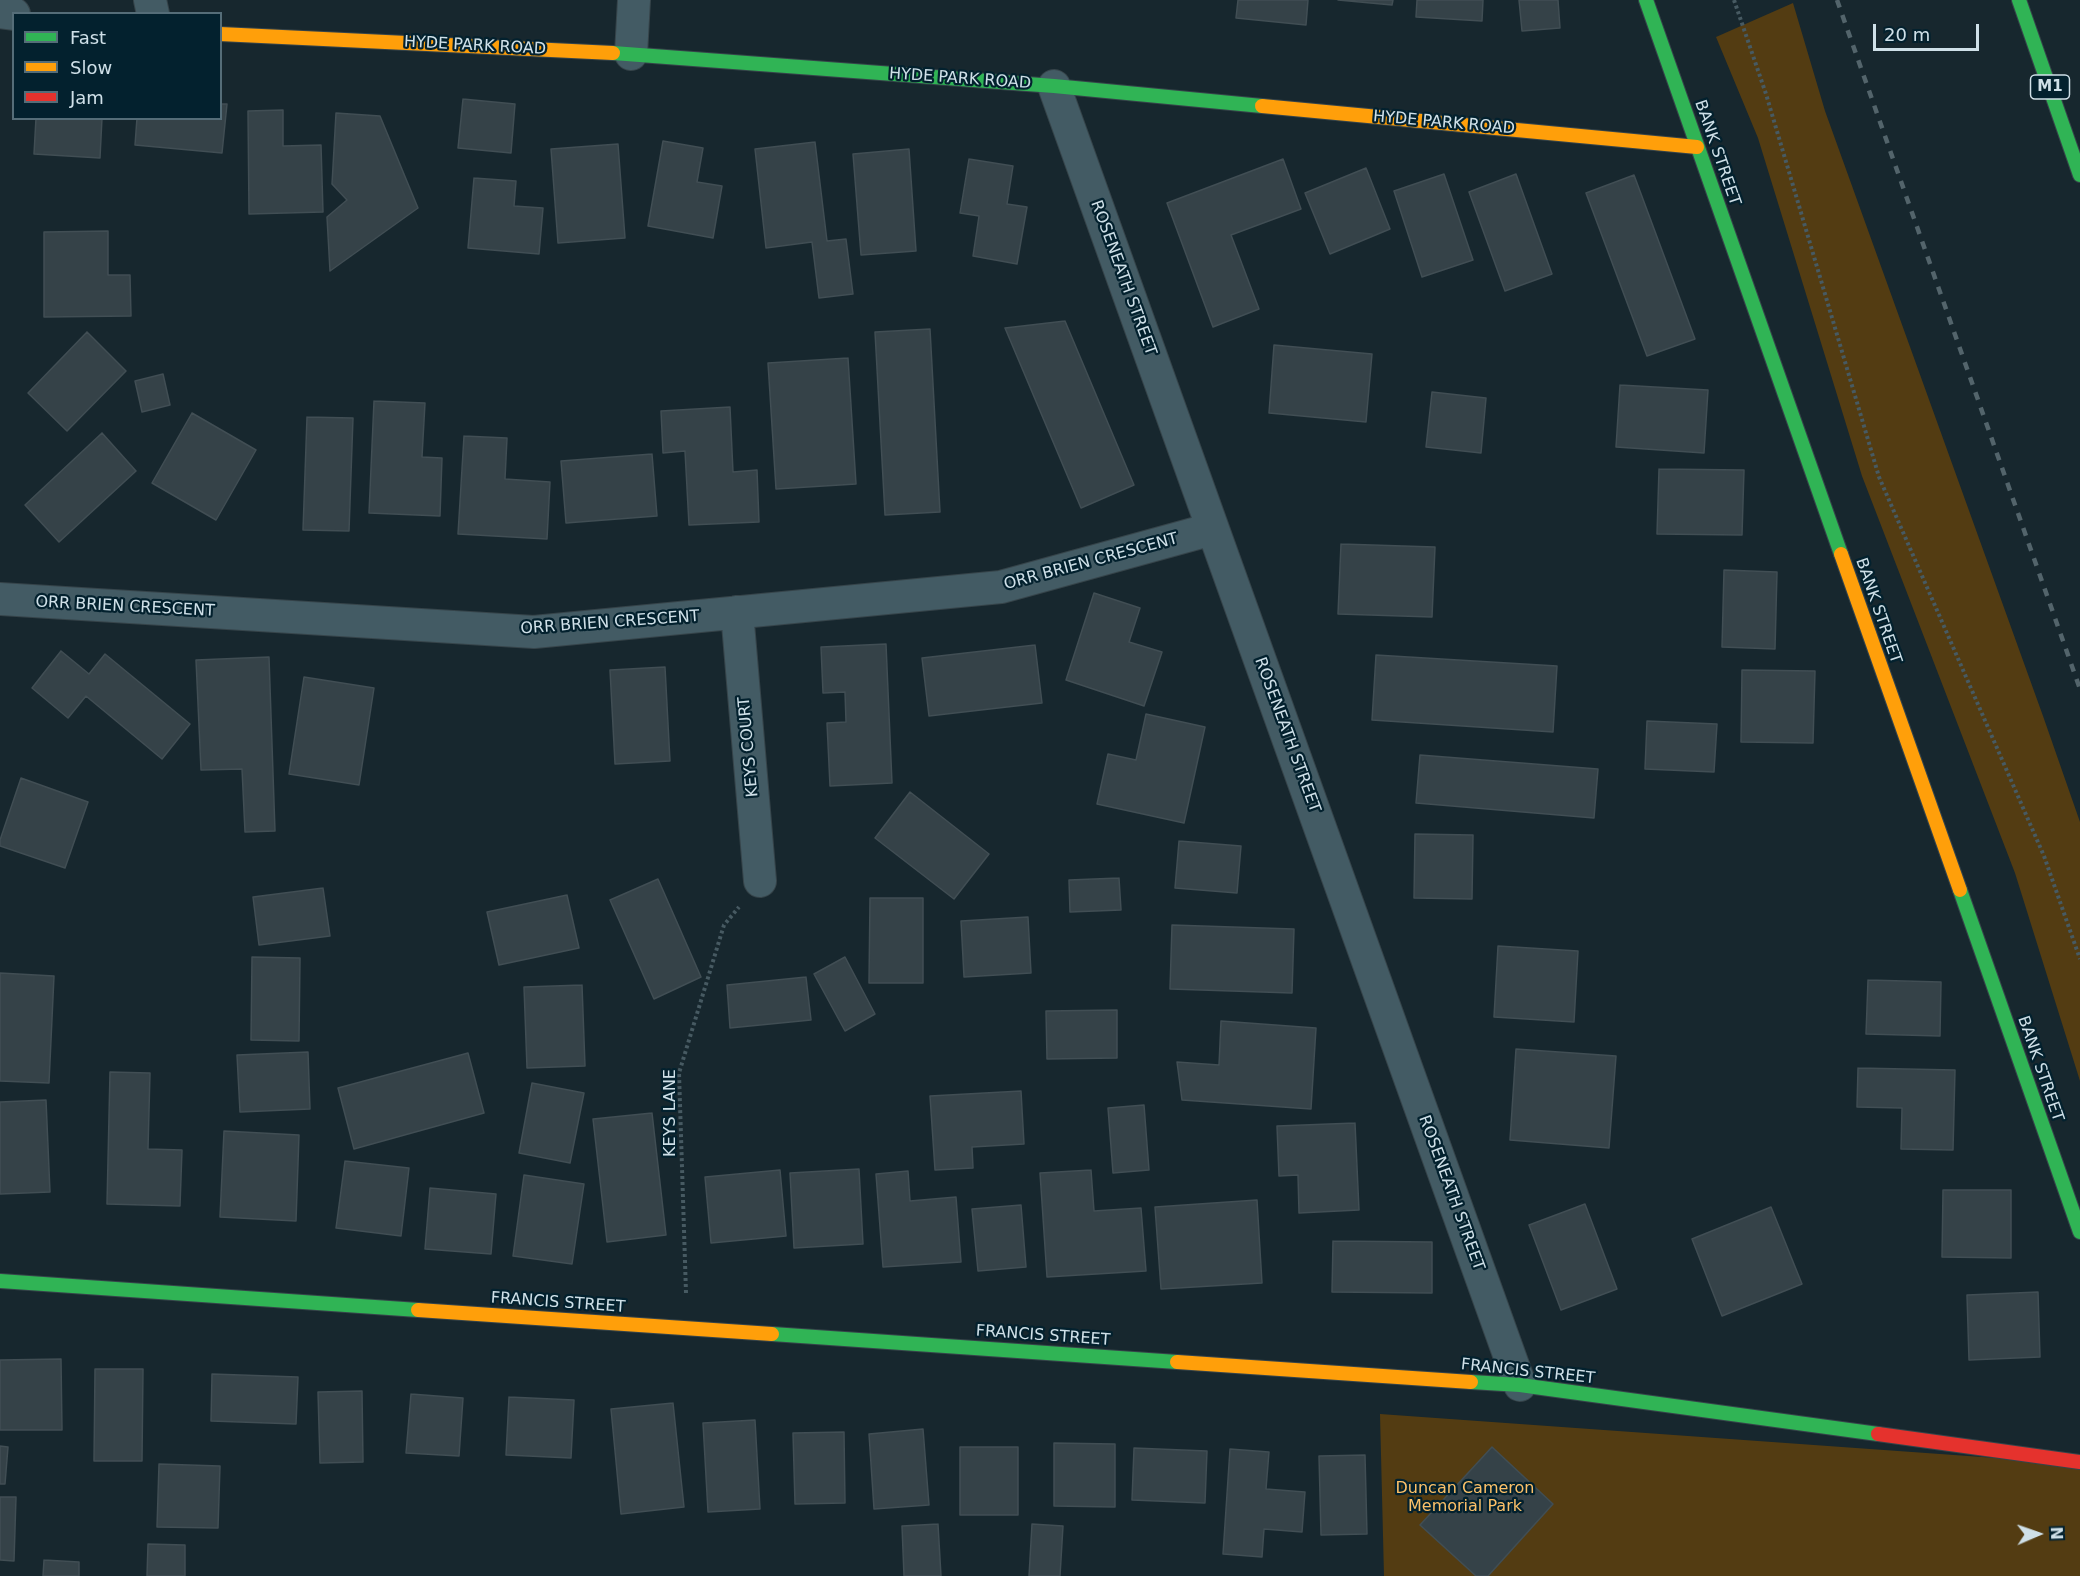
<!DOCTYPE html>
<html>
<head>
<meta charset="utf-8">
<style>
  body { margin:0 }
  #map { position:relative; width:2080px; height:1576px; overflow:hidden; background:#17272e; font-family:"DejaVu Sans",sans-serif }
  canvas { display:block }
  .legend { position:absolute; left:12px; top:12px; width:210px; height:108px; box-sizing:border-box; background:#03212e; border:2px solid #556d78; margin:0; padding:8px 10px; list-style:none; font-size:18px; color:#cfe0e8 }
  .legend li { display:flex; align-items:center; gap:12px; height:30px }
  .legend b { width:30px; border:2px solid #556d78 }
  .north { position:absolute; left:2008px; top:1504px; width:60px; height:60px; -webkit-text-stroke:4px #03212e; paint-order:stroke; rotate:88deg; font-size:16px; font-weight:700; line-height:24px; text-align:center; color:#cfe0e8 }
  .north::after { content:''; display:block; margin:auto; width:21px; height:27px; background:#cfe0e8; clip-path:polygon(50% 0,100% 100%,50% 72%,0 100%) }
  .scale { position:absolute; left:1873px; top:24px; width:106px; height:27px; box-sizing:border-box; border:3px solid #cfe0e8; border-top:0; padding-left:8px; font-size:18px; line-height:21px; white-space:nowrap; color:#cfe0e8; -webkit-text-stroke:4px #03212e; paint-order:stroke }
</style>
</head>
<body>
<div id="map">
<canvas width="2080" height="1576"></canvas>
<ul class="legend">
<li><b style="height:8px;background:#30b455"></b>Fast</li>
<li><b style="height:8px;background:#ff9f0a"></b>Slow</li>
<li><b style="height:8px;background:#e5322d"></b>Jam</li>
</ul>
<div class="north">N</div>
<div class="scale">20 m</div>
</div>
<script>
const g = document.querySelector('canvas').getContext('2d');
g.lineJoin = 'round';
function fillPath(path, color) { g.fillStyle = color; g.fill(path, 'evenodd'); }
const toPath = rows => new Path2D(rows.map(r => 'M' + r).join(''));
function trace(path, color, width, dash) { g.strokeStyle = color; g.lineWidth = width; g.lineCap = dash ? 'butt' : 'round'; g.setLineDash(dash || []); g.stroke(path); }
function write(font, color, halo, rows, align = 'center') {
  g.font = font + ' "DejaVu Sans",sans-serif'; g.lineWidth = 4.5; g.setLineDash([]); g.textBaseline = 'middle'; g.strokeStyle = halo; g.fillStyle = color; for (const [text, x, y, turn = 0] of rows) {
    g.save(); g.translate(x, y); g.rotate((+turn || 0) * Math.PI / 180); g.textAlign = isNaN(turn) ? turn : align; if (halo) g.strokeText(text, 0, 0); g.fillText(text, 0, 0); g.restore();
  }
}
fillPath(toPath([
  [1793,3,1825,111,2043,716,2080,822,2080,1081,2015,873,1862,476,1758,138,1716,37],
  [1380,1414,2080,1464,2080,1576,1384,1576]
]), '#533c12');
const building = toPath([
  [1238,0,1308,0,1306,25,1236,18,1238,0],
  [1338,0,1393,0,1392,5,1338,0],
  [1417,0,1483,0,1482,21,1416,17,1417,0],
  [1519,0,1558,0,1560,28,1522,31,1519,0],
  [463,99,515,104,511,153,458,148,463,99],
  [220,104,227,104,222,153,135,145,137,118,220,118,220,104],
  [283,110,283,146,321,145,323,212,249,214,248,111,283,110],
  [336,113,380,116,418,208,330,271,327,217,347,200,332,184,336,113],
  [36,118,102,118,100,158,34,154,36,118],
  [663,141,703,148,697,182,722,186,713,238,648,226,663,141],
  [815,142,827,241,846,239,853,294,819,298,812,242,766,248,755,149,815,142],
  [618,144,625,238,558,243,551,149,618,144],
  [909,149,916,251,861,255,853,154,909,149],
  [969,159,1013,166,1007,204,1027,207,1017,264,973,256,979,216,960,213,969,159],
  [1283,159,1301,209,1231,235,1259,309,1213,327,1167,203,1283,159],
  [1366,168,1390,229,1330,254,1305,193,1366,168],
  [1444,174,1473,260,1422,277,1394,191,1444,174],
  [1516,174,1552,274,1505,291,1469,192,1516,174],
  [1634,175,1695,339,1647,356,1586,193,1634,175],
  [474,178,516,181,514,206,543,208,539,254,468,248,474,178],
  [108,231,108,275,130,275,131,316,44,317,44,232,108,231],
  [1065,321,1134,485,1081,508,1005,328,1065,321],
  [930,329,940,512,885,515,875,332,930,329],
  [87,332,126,371,67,431,28,393,87,332],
  [1274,345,1372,354,1366,422,1269,413,1274,345],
  [848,358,856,484,776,489,768,363,848,358],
  [163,374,170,405,142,412,135,381,163,374],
  [1620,385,1708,390,1704,453,1616,447,1620,385],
  [1432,392,1486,398,1481,453,1426,447,1432,392],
  [374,401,425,403,422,457,442,458,440,516,369,513,374,401],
  [730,407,733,472,757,470,759,522,689,525,685,451,663,453,661,411,730,407],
  [192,413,256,450,216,520,152,483,192,413],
  [307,417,353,418,349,531,303,530,307,417],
  [102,433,136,471,59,542,25,505,102,433],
  [464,436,507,438,505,479,550,482,547,539,458,534,464,436],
  [652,454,657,516,566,523,561,461,652,454],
  [1659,469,1744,470,1742,535,1657,534,1659,469],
  [1341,544,1435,547,1432,617,1338,614,1341,544],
  [1724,570,1777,572,1775,649,1722,647,1724,570],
  [1094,593,1140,608,1129,642,1162,652,1144,706,1066,680,1094,593],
  [886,644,892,783,830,786,827,723,846,722,845,692,823,693,821,647,886,644],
  [1035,645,1042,703,929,716,922,658,1035,645],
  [61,651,89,674,105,654,190,724,162,759,86,696,68,718,32,688,61,651],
  [1376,655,1557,666,1553,732,1372,720,1376,655],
  [269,657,275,831,245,832,242,769,201,770,196,660,269,657],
  [665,667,670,761,615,764,610,670,665,667],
  [1742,670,1815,671,1813,743,1741,742,1742,670],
  [304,677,374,688,359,785,289,774,304,677],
  [1146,714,1205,727,1184,823,1097,804,1108,754,1136,760,1146,714],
  [1647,721,1717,724,1714,772,1645,769,1647,721],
  [1420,755,1598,769,1594,818,1416,803,1420,755],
  [21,778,88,802,65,868,0,846,0,840,21,778],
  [910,792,989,854,954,899,875,838,910,792],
  [1415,834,1473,835,1472,899,1414,898,1415,834],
  [1179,841,1241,846,1237,893,1175,888,1179,841],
  [1119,878,1121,910,1070,912,1069,880,1119,878],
  [658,879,701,977,654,999,610,900,658,879],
  [323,888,330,936,259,945,253,897,323,888],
  [567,895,579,948,499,965,487,912,567,895],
  [870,898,923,898,923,983,869,983,870,898],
  [1028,917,1031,973,964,977,961,921,1028,917],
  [1172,925,1294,929,1292,993,1170,989,1172,925],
  [1498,946,1578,951,1574,1022,1494,1017,1498,946],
  [252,957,300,958,299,1041,251,1040,252,957],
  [845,957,875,1014,845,1031,814,974,845,957],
  [0,973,54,976,49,1083,0,1081,0,973],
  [806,977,811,1020,730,1028,727,985,806,977],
  [1868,980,1941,982,1940,1036,1866,1034,1868,980],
  [582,985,585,1066,527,1068,524,987,582,985],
  [1117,1010,1117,1058,1047,1059,1046,1011,1117,1010],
  [1221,1021,1316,1028,1311,1109,1182,1100,1177,1062,1219,1065,1221,1021],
  [1516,1049,1616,1056,1609,1148,1510,1140,1516,1049],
  [308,1052,310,1109,240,1112,237,1055,308,1052],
  [468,1053,484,1113,354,1149,338,1088,468,1053],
  [1858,1068,1955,1070,1953,1150,1901,1149,1902,1108,1857,1107,1858,1068],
  [110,1072,150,1073,148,1149,182,1150,180,1206,107,1204,110,1072],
  [532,1083,584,1093,570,1163,519,1153,532,1083],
  [1021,1091,1024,1144,972,1147,973,1168,935,1170,930,1096,1021,1091],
  [46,1100,50,1192,0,1194,0,1102,46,1100],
  [1144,1105,1149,1170,1113,1173,1108,1108,1144,1105],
  [652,1113,666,1235,607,1242,593,1119,652,1113],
  [1355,1123,1359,1210,1299,1213,1298,1175,1279,1176,1277,1126,1355,1123],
  [224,1131,299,1135,296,1221,220,1217,224,1131],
  [345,1161,409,1168,401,1236,336,1228,345,1161],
  [859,1169,863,1244,794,1248,790,1173,859,1169],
  [780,1170,786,1236,711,1243,705,1177,780,1170],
  [1091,1170,1094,1211,1141,1208,1146,1271,1047,1277,1040,1173,1091,1170],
  [908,1171,910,1201,956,1197,961,1262,883,1267,876,1174,908,1171],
  [524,1175,584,1184,572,1264,513,1256,524,1175],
  [430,1188,496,1194,491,1254,425,1249,430,1188],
  [1943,1190,2011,1190,2011,1258,1942,1257,1943,1190],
  [1257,1200,1262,1283,1161,1289,1155,1207,1257,1200],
  [1585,1204,1617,1289,1561,1310,1529,1225,1585,1204],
  [1021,1205,1026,1267,978,1271,972,1209,1021,1205],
  [1771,1207,1802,1284,1722,1316,1692,1239,1771,1207],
  [1333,1241,1432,1242,1432,1293,1332,1292,1333,1241],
  [2038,1292,2040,1357,1969,1360,1967,1295,2038,1292],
  [61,1359,62,1430,0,1430,0,1360,61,1359],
  [95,1369,143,1369,142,1461,94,1461,95,1369],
  [212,1374,298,1377,296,1424,211,1421,212,1374],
  [362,1391,363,1462,320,1463,318,1392,362,1391],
  [411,1394,463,1398,459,1456,406,1453,411,1394],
  [509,1397,574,1400,571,1458,506,1455,509,1397],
  [673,1403,684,1507,621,1514,611,1409,673,1403],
  [755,1420,760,1509,708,1512,703,1423,755,1420],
  [923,1429,929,1505,874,1509,869,1434,923,1429],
  [844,1432,845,1503,795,1504,793,1433,844,1432],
  [1054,1443,1115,1444,1115,1507,1054,1506,1054,1443],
  [0,1446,8,1447,5,1484,0,1484,0,1446],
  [960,1447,1018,1447,1018,1515,960,1515,960,1447],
  [1492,1447,1553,1504,1488,1576,1476,1576,1420,1525,1492,1447],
  [1134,1448,1207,1451,1205,1503,1132,1500,1134,1448],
  [1230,1449,1269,1452,1266,1489,1305,1492,1302,1532,1264,1529,1262,1557,1223,1554,1230,1449],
  [1365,1455,1367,1534,1321,1535,1319,1456,1365,1455],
  [159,1464,220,1466,218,1528,157,1527,159,1464],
  [0,1497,16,1497,14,1561,0,1560,0,1497],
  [938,1524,941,1576,904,1576,902,1526,938,1524],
  [1032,1524,1063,1526,1060,1576,1029,1576,1032,1524],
  [148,1544,185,1545,185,1576,147,1576,148,1544],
  [44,1560,79,1562,79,1576,43,1576,44,1560]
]);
fillPath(building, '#354248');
trace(building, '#414e54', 1.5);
const street = toPath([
  [150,0,153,14],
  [0,12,14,14],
  [631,54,634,0],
  [1054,86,1520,1385],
  [0,599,534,632,1001,587,1212,529],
  [737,612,760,881]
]);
const fast = toPath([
  [1646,0,1841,554],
  [2019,0,2080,175],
  [613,53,1054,86,1262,106],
  [1960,890,2080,1232],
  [0,1281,418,1310],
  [772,1334,1177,1362],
  [1471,1382,1520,1385,1878,1434]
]);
const slow = toPath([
  [220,34,613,53],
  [1262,106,1697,147],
  [1841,554,1960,890],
  [418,1310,772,1334],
  [1177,1362,1471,1382]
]);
const jam = toPath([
  [1878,1434,2080,1462]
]);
trace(street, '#36444a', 34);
trace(fast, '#36444a', 16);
trace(slow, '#36444a', 16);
trace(jam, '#36444a', 16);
trace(toPath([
  [1734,0,1766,94,1879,477,2044,856,2080,959],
  [686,1293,679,1073,724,925,739,907]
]), '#475a62', 4, [3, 3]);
trace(street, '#435b64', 32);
trace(fast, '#30b455', 14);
trace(slow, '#ff9f0a', 14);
trace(jam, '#e5322d', 14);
trace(toPath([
  [1837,0,2080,689]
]), '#53646b', 4.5, [8, 8]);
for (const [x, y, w] of [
  [2050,87,39]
]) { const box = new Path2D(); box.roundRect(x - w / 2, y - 12, w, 24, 4.5); g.fillStyle = '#03212e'; g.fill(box); trace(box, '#cfe0e8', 1.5); }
write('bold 15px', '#cfe0e8', null, [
  ["M1",2050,87]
]);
write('16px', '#cfe0e8', '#03212e', [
  ["HYDE PARK ROAD",475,46,3],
  ["HYDE PARK ROAD",960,79,4],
  ["HYDE PARK ROAD",1444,123,5],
  ["BANK STREET",1717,153,71],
  ["ROSENEATH STREET",1123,278,70],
  ["ORR BRIEN CRESCENT",1091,562,-15],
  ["ORR BRIEN CRESCENT",125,607,3],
  ["BANK STREET",1878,611,71],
  ["ORR BRIEN CRESCENT",610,623,-4],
  ["ROSENEATH STREET",1287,735,70],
  ["KEYS COURT",749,747,-95],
  ["BANK STREET",2040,1069,71],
  ["KEYS LANE",671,1113,-90],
  ["ROSENEATH STREET",1451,1193,70],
  ["FRANCIS STREET",558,1303,4],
  ["FRANCIS STREET",1043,1336,4],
  ["FRANCIS STREET",1528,1372,6]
]);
write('16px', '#fcc169', '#03212e', [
  ["Duncan Cameron",1465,1489],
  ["Memorial Park",1465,1507]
]);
</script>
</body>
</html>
